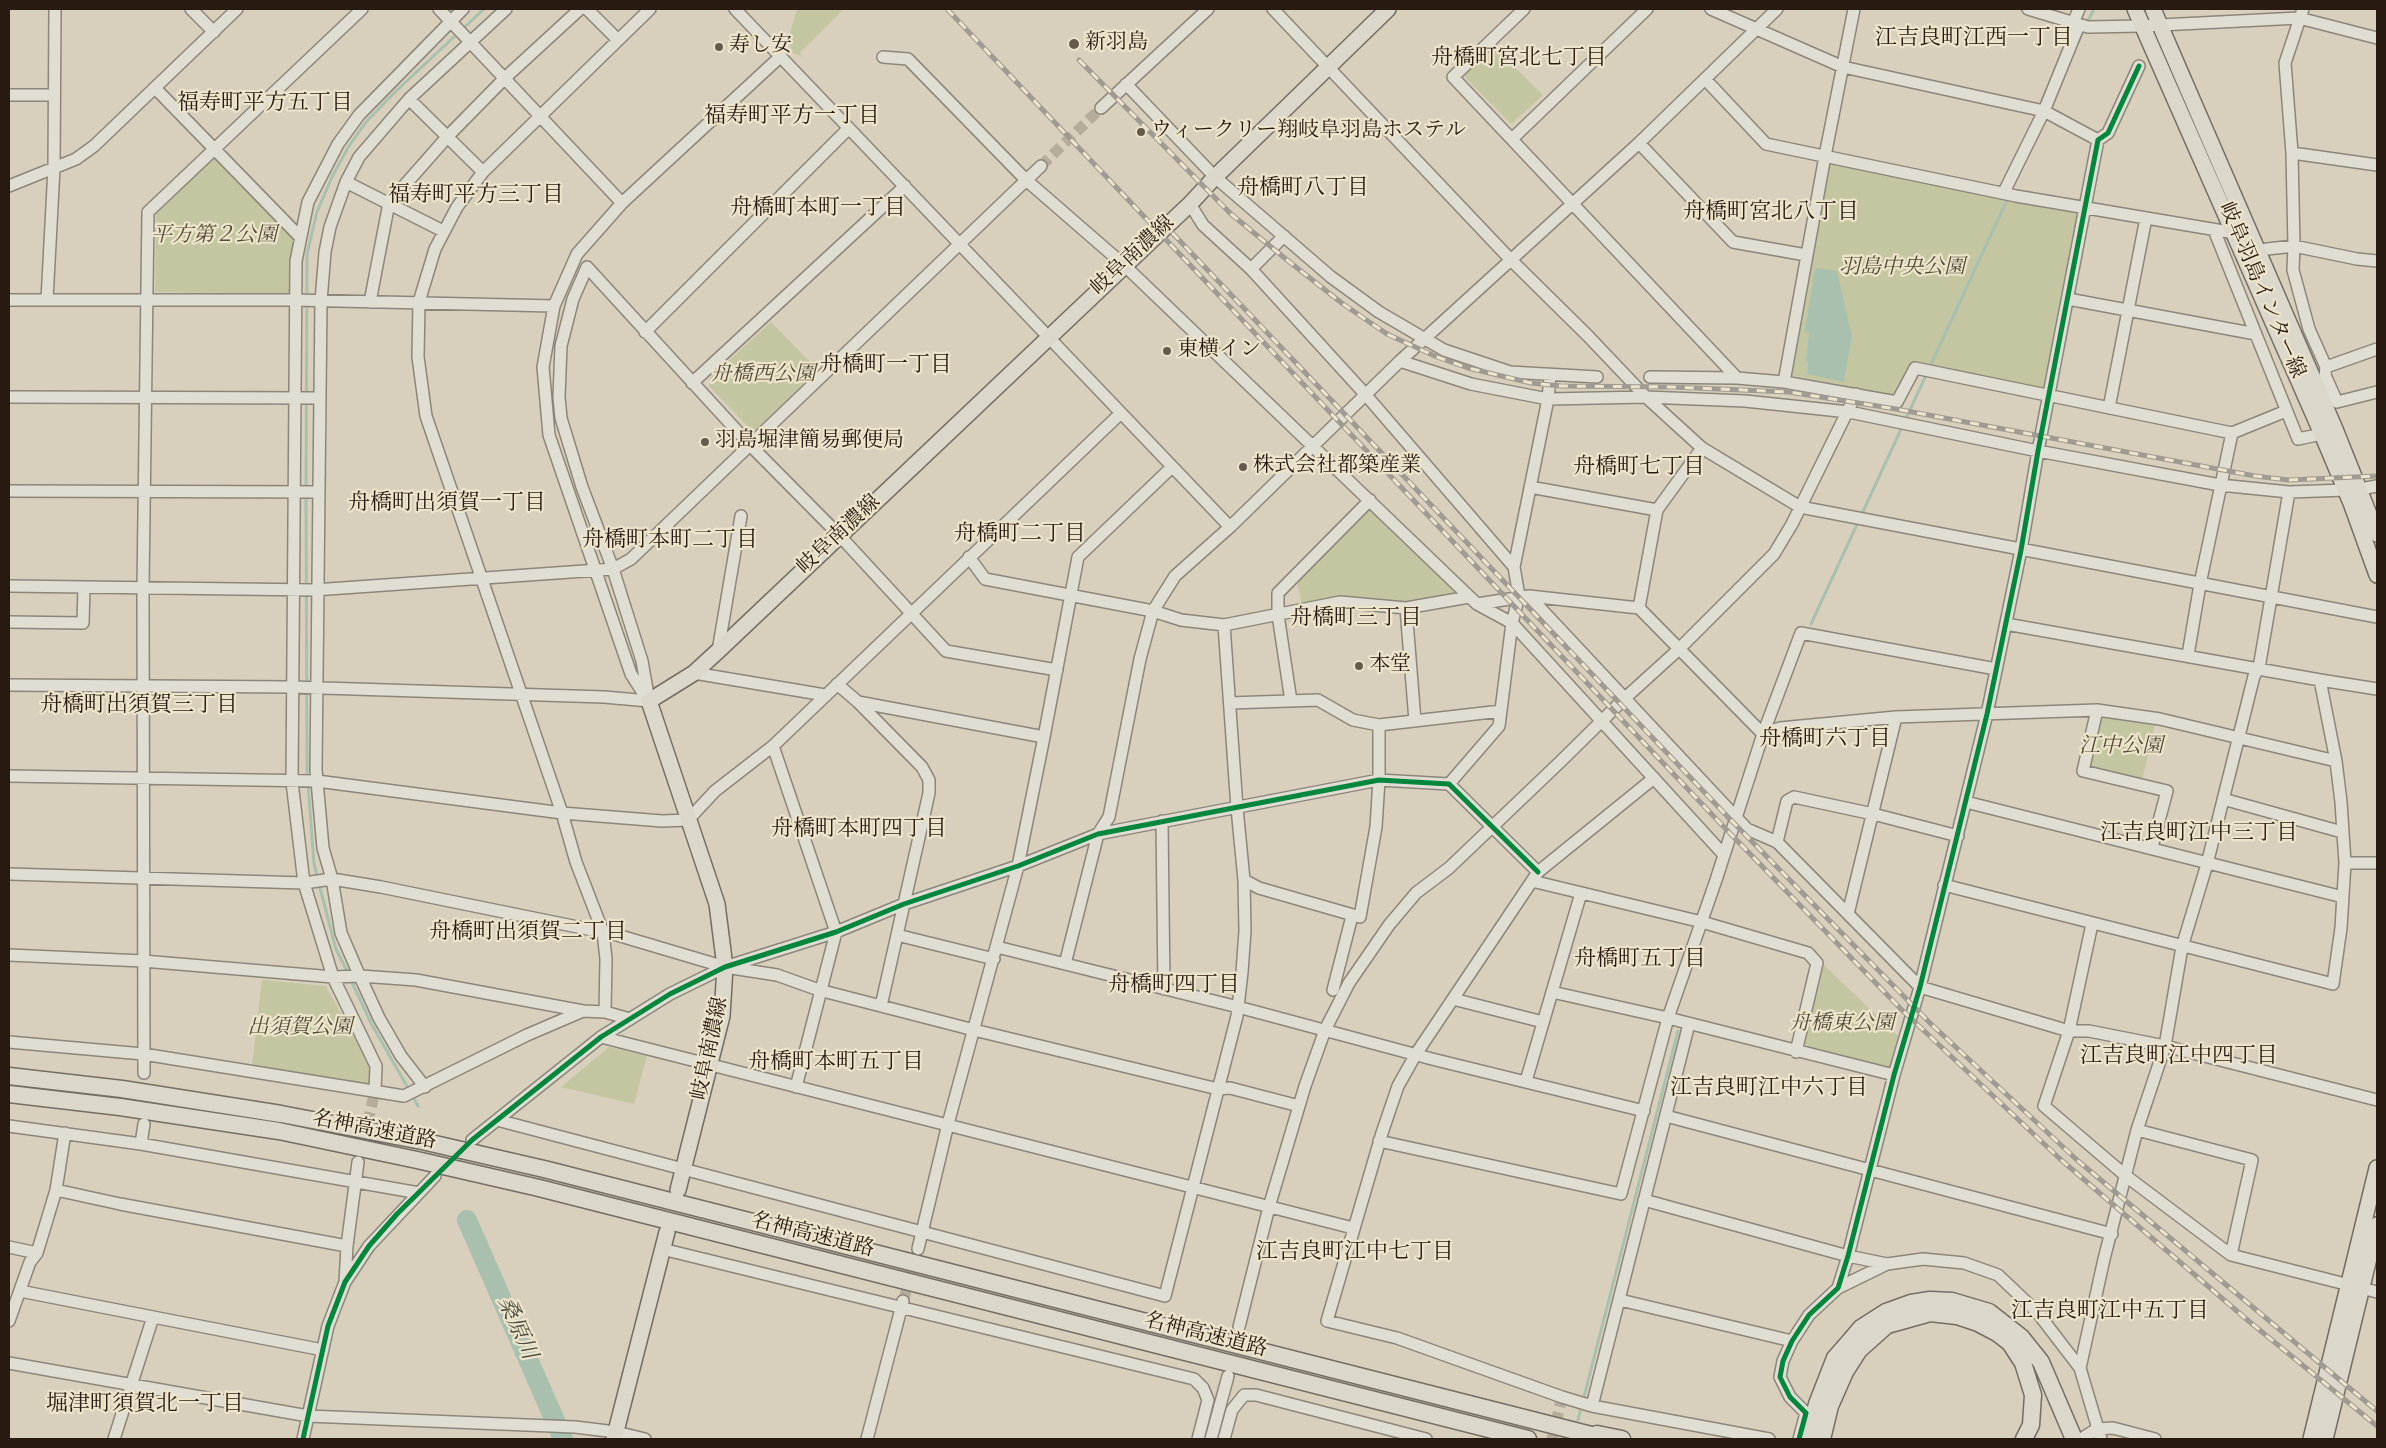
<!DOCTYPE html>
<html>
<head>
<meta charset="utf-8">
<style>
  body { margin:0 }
  #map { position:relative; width:2386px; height:1448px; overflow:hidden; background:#d8d0bd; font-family:"Sorts Mill Goudy",serif }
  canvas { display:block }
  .frame { position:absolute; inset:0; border:10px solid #291a11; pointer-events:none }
</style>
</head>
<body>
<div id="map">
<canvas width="2386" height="1448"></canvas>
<div class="frame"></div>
</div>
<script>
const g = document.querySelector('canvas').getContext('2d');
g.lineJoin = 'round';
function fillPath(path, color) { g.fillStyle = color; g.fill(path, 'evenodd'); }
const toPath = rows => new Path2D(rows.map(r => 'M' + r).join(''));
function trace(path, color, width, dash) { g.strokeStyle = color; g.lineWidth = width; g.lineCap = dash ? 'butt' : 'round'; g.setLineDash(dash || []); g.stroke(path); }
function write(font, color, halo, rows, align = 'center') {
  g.font = font + ' "Sorts Mill Goudy","Noto Serif JP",serif'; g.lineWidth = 4.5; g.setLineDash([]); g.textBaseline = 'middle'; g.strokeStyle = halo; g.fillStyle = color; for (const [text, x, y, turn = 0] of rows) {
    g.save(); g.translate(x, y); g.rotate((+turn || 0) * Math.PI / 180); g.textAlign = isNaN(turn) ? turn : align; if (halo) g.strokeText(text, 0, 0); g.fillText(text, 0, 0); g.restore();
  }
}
fillPath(toPath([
  [797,9,844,9,800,53,802,57,793,53,788,39],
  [1493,46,1543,95,1511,124,1463,75],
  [215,157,295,238,290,261,289,294,155,292,156,214],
  [1828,162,2079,211,2043,389,1913,361,1894,396,1790,375],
  [771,322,818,370,753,432,709,386,709,379],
  [1370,509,1396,536,1406,542,1457,593,1403,601,1338,599,1302,604,1297,583],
  [2100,714,2155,724,2142,781,2087,768],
  [1823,964,1898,1036,1891,1069,1803,1048],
  [262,980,326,986,370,1067,369,1084,252,1066],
  [609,1047,647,1056,634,1104,561,1087]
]), '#c4c6a2');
fillPath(toPath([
  [1815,268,1837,271,1852,336,1844,382,1807,374,1808,363,1806,359,1809,333,1805,332]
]), '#aac0ae');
trace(toPath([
  [2087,23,2094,9],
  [2076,46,2084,29],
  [306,488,307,254,317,212,332,177,349,146,366,122,394,93,484,9],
  [306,495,307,778],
  [1811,624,2007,200],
  [308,784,314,864,318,878],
  [319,884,336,949,348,973],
  [350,978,371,1023,409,1090],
  [412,1095,418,1106],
  [1578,1420,1678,1031]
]), '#aac0ae', 3);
trace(toPath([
  [467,1220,563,1439]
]), '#aac0ae', 20);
trace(toPath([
  [1041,166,1101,108],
  [360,1155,375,1091],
  [904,1299,915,1258],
  [1552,1439,1562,1397]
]), '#b5ac9b', 11, [11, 5.5]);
const minor = toPath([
  [191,9,214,32],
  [439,9,622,203],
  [587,9,618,40],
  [735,9,1230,527],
  [1273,9,1511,260,1588,336,1646,397,1702,448,1800,507,2377,617],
  [1524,9,1453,77,1737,378],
  [1711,9,1843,67,2044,111,2098,140],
  [2028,9,2088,27,2141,26,2299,18,2377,38],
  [2303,9,2285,63,2292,153,2294,246,2293,270,2309,329,2326,367,2377,349],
  [2073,23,2079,9],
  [883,57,908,59,1025,179,1124,265,1477,604,1512,623,1724,855],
  [1705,79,1766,144,2016,196,2235,233],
  [1126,84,1215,177,1331,277,1379,312,1444,350,1510,372,1597,377],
  [155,88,300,237],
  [9,95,53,95],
  [409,99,483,172],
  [1101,108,1208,9],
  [1512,139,1647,9],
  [1639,143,1733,242,1806,255],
  [2292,153,2377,165],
  [346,182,443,231],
  [9,186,76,159,94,146,237,9],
  [2004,192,2044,111,2079,25],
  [1190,204,1203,225,1251,269,1365,394,1514,567],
  [2214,230,2298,439,2322,434],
  [2258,250,2294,246,2357,259,2377,261],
  [1251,269,1284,236],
  [2068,299,2256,334],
  [9,300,295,300,554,306],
  [47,300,54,168,55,9],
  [370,302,389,203,448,136,506,77,580,9],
  [645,332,849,128],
  [1400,361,1471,384,1548,399,1646,397,1745,401,1849,412,2038,451,2220,485,2289,492,2346,490],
  [2326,367,2325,375,2337,402,2377,392],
  [1650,377,1737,378,1784,382,1897,402,1915,368,2232,433],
  [1784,382,1825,156,1854,9],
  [692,383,905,186],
  [9,397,319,398],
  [2109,408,2146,218],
  [1530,487,1657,510],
  [2360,489,2377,486],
  [9,491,318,492],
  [969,557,985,579,1153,611,1181,620,1224,625,1340,602,1406,608,1469,597],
  [9,586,314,590,613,569,631,559,1041,166],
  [1529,596,1747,829,1777,842,1920,987,2069,1031,2089,1031,2165,1046,2377,1100],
  [1477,604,1529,596,1639,608,1763,734],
  [1406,608,1415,721],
  [1639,608,1657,510,1702,448],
  [9,622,83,623,84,587],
  [718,651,741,516],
  [2188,655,2200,584,2232,433,2286,411],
  [694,673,825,695],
  [2320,680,2377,689],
  [837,684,858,702,922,767,929,780,929,793,881,1006],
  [9,685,292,687,604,697,649,701],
  [645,696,631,674,549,435,543,367,554,306,577,254,622,203,781,56],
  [649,701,642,661,613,569,582,487,561,418,559,397,561,346,573,299,587,267,749,444,840,536,946,651,1057,670],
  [1291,701,1278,615,1278,593,1370,500],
  [858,702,1044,737],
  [1230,703,1318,700,1353,720,1379,725,1501,711],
  [2097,710,2083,771,2167,791,2152,847],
  [1763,734,1780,728,1896,717,2097,710,2160,719,2336,761],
  [773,746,836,932,796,1087],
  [9,776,317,781,562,813,662,821,688,820,715,791,773,746,1121,413],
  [1654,778,1538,872,1416,1054,1398,1086,1382,1133,1327,1321,1397,1338,1562,1397,1592,1406,1769,1439],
  [1449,784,1499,726,1512,623,1519,596,1514,567,1548,399,1550,375],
  [2223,799,2342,832],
  [1966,802,2343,897],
  [1162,821,1164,989],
  [1777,842,1787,801,1794,797,1873,814,1958,836],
  [2345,863,2377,863],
  [9,874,304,883,332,879,381,887,617,935,725,967,777,975,819,990,974,1030,1218,1089,1230,1088,1299,1106],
  [1244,880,1259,888,1360,917,1376,827,1379,780,1379,725],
  [1532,881,1702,922,1808,953,1817,963,1796,1052],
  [1944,885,2333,984,2341,928,2345,863,2341,802,2336,761,2320,680,2006,624],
  [1848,914,1896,717],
  [2092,924,2069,1031,2044,1106,2126,1176,2231,1255,2377,1292],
  [897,935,994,959],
  [997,947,1238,1007,1432,1059,1644,1111],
  [9,955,143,961,333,977,361,976,416,980,583,1011],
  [1065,964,1098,834,1109,817,1140,659,1153,611,1175,576,1230,527,1400,361,1639,143,1777,9],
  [1333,990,1352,916],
  [1552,992,1668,1018,1894,1075],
  [1453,999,1543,1022],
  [605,1012,606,959,603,932,576,862,562,813,426,416,418,357,419,302,435,249,457,207,483,172,650,9],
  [601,1037,1353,1228],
  [9,1042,143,1054,404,1096,527,1035,583,1011,605,1012,630,1019],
  [144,1073,143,588,148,212,362,9],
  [1526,1081,1581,893],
  [425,1087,401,1056,379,1018,357,970,341,933,332,879,323,848,316,770,321,301,325,252,330,227,346,182,359,157,409,99,506,9],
  [375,1091,376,1066,333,977,304,883,292,782,296,261,308,202,338,144,359,115,463,9],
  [1666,1116,2112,1234],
  [497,1120,1165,1296,1237,1016,1242,972,1245,931,1244,880,1237,808,1224,625],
  [9,1126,141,1144,419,1193],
  [2137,1130,2252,1160,2231,1255],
  [472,1140,601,1037,670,994,725,967,836,932,904,904,1018,866,1098,834,1379,780,1449,784,1538,872],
  [1379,1141,1621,1194,1668,1018,1716,880,1763,734,1801,633,1996,669],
  [141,1144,144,1124],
  [56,1190,120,1204,347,1246],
  [1644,1200,1848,1256,1887,1264,1923,1259,1964,1263,1998,1275,2037,1312,2080,1368,2101,1439],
  [9,1247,37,1253],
  [662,1249,1194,1379,1203,1388,1208,1400,1198,1439],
  [918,1249,948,1124,1018,866,1044,737,1078,557,1172,467],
  [345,1282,347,1246,358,1162],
  [1838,1288,1887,1264],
  [20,1291,153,1317],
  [1620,1300,1792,1341],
  [9,1321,30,1262,37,1253,56,1190,65,1133],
  [1239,1327,1269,1207,1305,1086,1325,1030,1349,983,1389,925,1416,893,1449,868,1559,763,1624,699,1678,650,1774,554,1792,524,1856,394],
  [9,1363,308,1416,575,1427,616,1432,645,1439],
  [2080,1368,2104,1259,2137,1130,2165,1046,2182,947,2207,864,2254,676,2259,668,2289,492],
  [1592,1406,1689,1024],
  [114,1439,153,1317,323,1350],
  [303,1439,328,1326,345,1282,369,1246,435,1176],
  [867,1439,903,1301],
  [1211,1439,1228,1376],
  [1224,1439,1232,1410,1244,1395,1256,1395,1426,1439],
  [1799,1439,1806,1413,1790,1397,1780,1377,1783,1361,1792,1341,1809,1315,1838,1288,1848,1256,1894,1075,1920,987,1987,714,2021,550,2038,451,2098,140,2108,133,2139,66],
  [2081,1439,2097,1429,2113,1428,2155,1439]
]);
const major = toPath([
  [2135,9,2322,434,2351,503,2377,575],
  [2153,9,2335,429,2377,534],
  [678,1190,722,1016,725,967,717,904,649,701,694,673,718,651,1190,204,1215,177,1388,9],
  [614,1439,667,1232],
  [2311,1439,2377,1168],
  [2325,1439,2377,1225]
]);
const highway = toPath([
  [9,1076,122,1089,281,1114,422,1141,544,1169,1607,1439],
  [9,1094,120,1107,279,1131,417,1160,539,1188,1528,1439],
  [1597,1434,1622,1439],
  [1808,1439,1817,1404,1835,1358,1849,1342,1861,1328,1886,1312,1911,1303,1930,1300,1952,1301,1989,1312,2021,1337,2041,1362,2074,1439],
  [1822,1439,1830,1406,1845,1372,1859,1350,1887,1325,1930,1313,1957,1316,1978,1323,1997,1333,2010,1343,2023,1363,2033,1395,2031,1425,2024,1439]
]);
trace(minor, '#8c867a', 14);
trace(major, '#736d63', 18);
trace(highway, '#736d63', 19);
trace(minor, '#e0ddd3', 11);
trace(major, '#dbd7cb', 15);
trace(highway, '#dbd7cb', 16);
const rail = toPath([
  [947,9,1721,824,1901,1009,2059,1158,2245,1318,2377,1426],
  [1079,60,1231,214,1287,260,1343,304,1387,334,1437,357,1468,368,1531,383,1561,386,1672,387,1789,392,1896,409,2255,476,2289,480,2377,476],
  [1160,220,1727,816,1931,1024,2077,1160,2377,1411]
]);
trace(rail, '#9f9a92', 5);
trace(rail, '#ede4cc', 3, [9]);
trace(toPath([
  [303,1439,328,1326,345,1282,369,1246,397,1214,472,1140,601,1037,670,994,725,967,836,932,904,904,1018,866,1098,834,1379,780,1449,784,1538,872],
  [1799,1439,1806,1413,1790,1397,1780,1377,1783,1361,1792,1341,1809,1315,1838,1288,1848,1256,1894,1075,1920,987,1987,714,2021,550,2038,451,2098,140,2108,133,2139,66]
]), '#00873e', 5);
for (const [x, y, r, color] of [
  [1074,44,6,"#665a4d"],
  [719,47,5,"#665a4d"],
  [1141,132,5,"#665a4d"],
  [1167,351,5,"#665a4d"],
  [705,442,5,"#665a4d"],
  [1243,467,5,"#665a4d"],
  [1359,666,5,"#665a4d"]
]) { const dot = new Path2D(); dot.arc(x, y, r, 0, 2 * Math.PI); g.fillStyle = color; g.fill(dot); trace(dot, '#ede4cc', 2); }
write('21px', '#291a11', '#ede4cc', [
  ["新羽島",1085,44],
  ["寿し安",729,47],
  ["ウィークリー翔岐阜羽島ホステル",1151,132],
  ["東横イン",1177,351],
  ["羽島堀津簡易郵便局",715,442],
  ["株式会社都築産業",1253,467],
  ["本堂",1369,666]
], 'left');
write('italic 21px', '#524b36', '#ede4cc', [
  ["平方第２公園",214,237],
  ["羽島中央公園",1902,269],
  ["舟橋西公園",763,376],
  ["江中公園",2121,748],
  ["舟橋東公園",1842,1025],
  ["出須賀公園",300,1029]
]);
write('21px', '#291a11', '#ede4cc', [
  ["岐阜南濃線",1134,257,-43],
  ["岐阜羽島インター線",2260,291,67],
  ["岐阜南濃線",840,536,-43],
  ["岐阜南濃線",712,1049,-78],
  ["名神高速道路",374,1132,11],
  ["名神高速道路",812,1237,14],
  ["名神高速道路",1205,1337,14]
]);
write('22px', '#291a11', '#ede4cc', [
  ["江吉良町江西一丁目",1974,40],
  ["舟橋町宮北七丁目",1519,60],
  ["福寿町平方五丁目",265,105],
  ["福寿町平方一丁目",792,118],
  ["舟橋町八丁目",1303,190],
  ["福寿町平方三丁目",476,197],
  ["舟橋町本町一丁目",818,210],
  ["舟橋町宮北八丁目",1771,214],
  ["舟橋町一丁目",886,367],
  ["舟橋町七丁目",1639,469],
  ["舟橋町出須賀一丁目",447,505],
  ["舟橋町二丁目",1020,536],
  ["舟橋町本町二丁目",670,542],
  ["舟橋町三丁目",1356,620],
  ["舟橋町出須賀三丁目",139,707],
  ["舟橋町六丁目",1825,741],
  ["舟橋町本町四丁目",859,831],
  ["江吉良町江中三丁目",2199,835],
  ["舟橋町出須賀二丁目",528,934],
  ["舟橋町五丁目",1640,961],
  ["舟橋町四丁目",1174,987],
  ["江吉良町江中四丁目",2179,1058],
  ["舟橋町本町五丁目",836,1064],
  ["江吉良町江中六丁目",1769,1090],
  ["江吉良町江中七丁目",1355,1254],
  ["江吉良町江中五丁目",2110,1313],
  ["堀津町須賀北一丁目",145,1406]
]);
write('italic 22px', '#4a4a3e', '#ede4cc', [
  ["桑原川",515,1329,66]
]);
</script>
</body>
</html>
